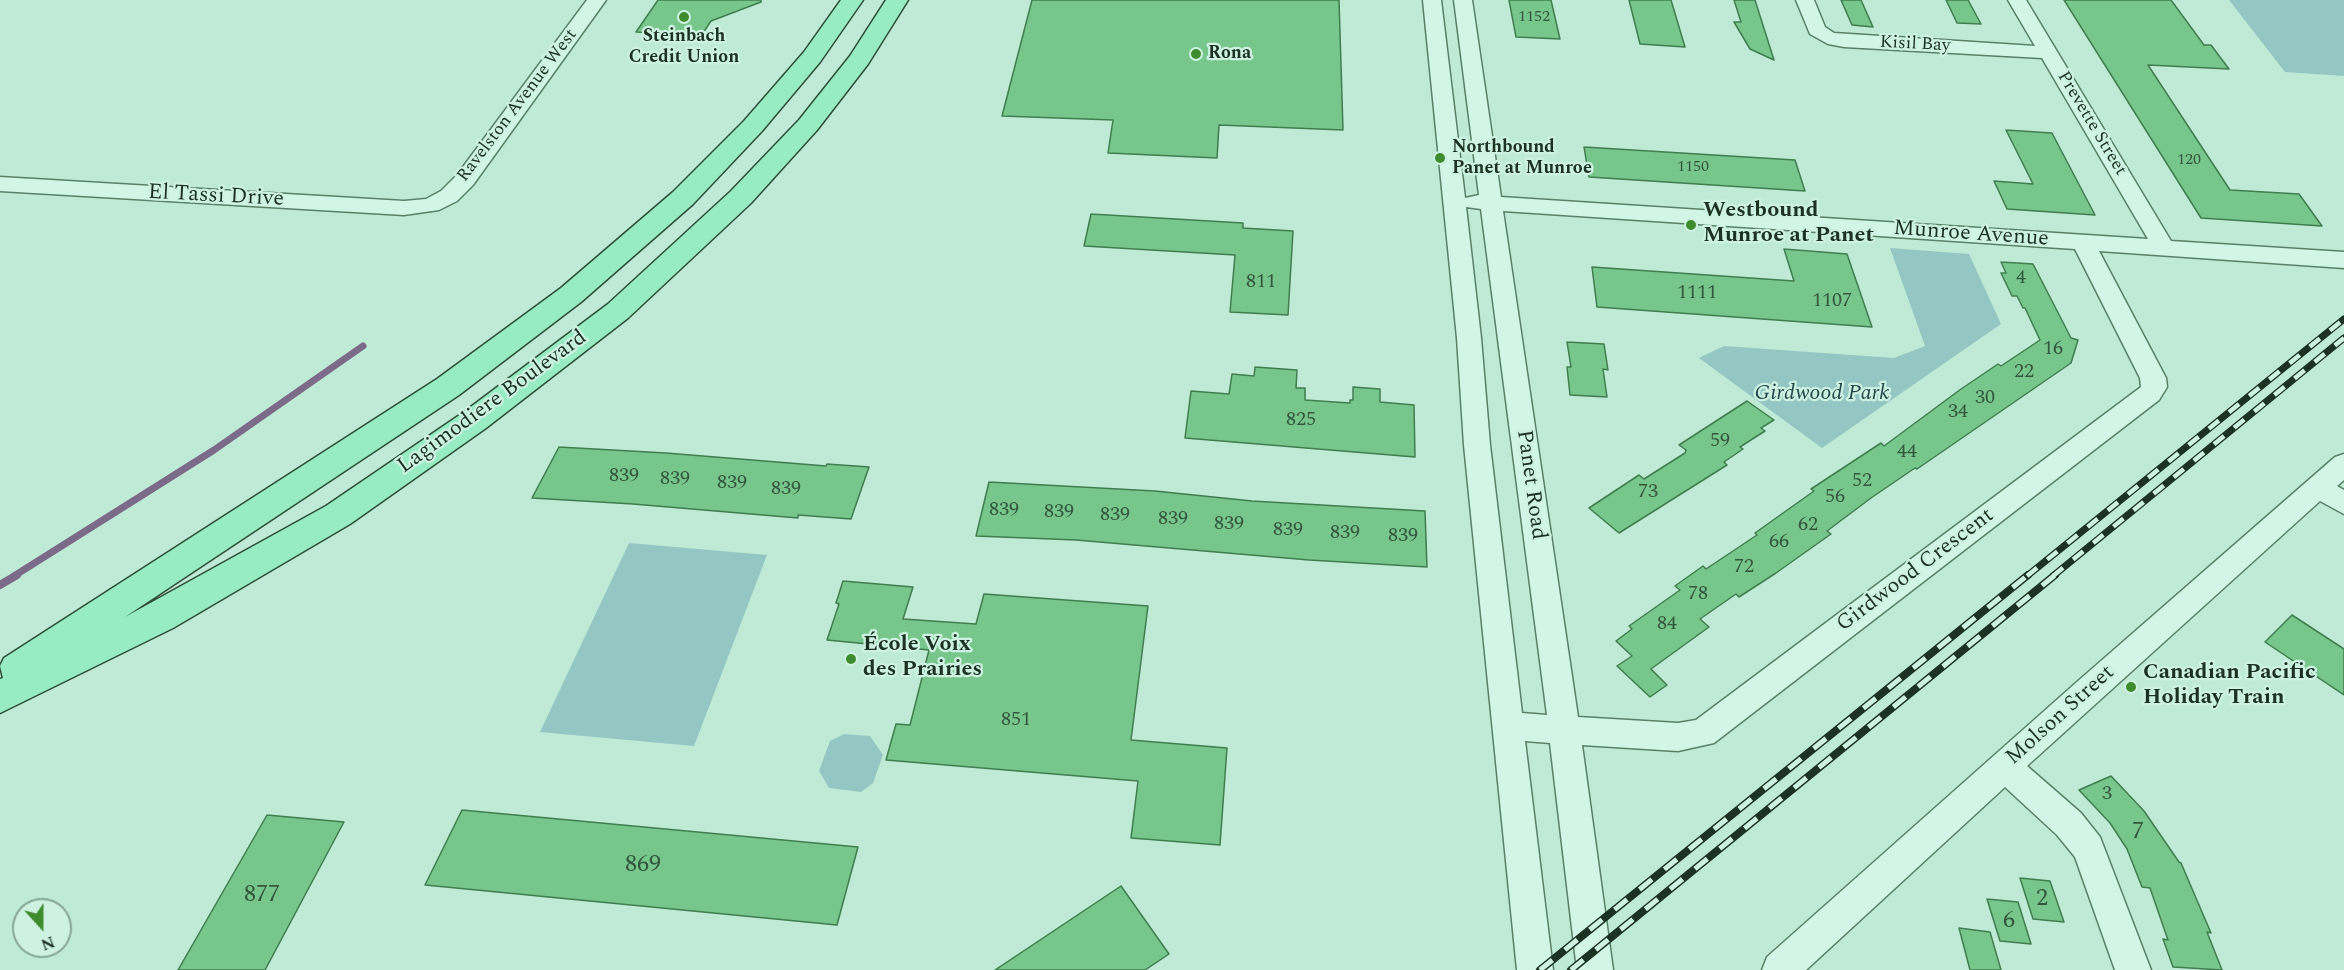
<!DOCTYPE html>
<html>
<head>
<meta charset="utf-8">
<style>
  body { margin:0 }
  #map { position:relative; width:2344px; height:970px; overflow:hidden; background:#bfead6; font-family:Spectral,serif }
  canvas { display:block }
  .north { position:absolute; left:12px; top:898px; width:60px; height:60px; box-sizing:border-box; background:#cef2e1; border:2px solid #87a595; border-radius:50%; rotate:159deg; font-size:16px; font-weight:700; line-height:24px; text-align:center; color:#1c3223 }
  .north::after { content:''; display:block; margin:auto; width:21px; height:27px; background:#3e8c2d; clip-path:polygon(50% 0,100% 100%,50% 72%,0 100%) }
</style>
</head>
<body>
<div id="map">
<canvas width="2344" height="970"></canvas>
<div class="north">N</div>
</div>
<script>
const g = document.querySelector('canvas').getContext('2d');
g.lineJoin = 'round';
function fillPath(path, color) { g.fillStyle = color; g.fill(path, 'evenodd'); }
const toPath = rows => new Path2D(rows.map(r => 'M' + r).join(''));
function trace(path, color, width, dash) { g.strokeStyle = color; g.lineWidth = width; g.lineCap = dash ? 'butt' : 'round'; g.setLineDash(dash || []); g.stroke(path); }
function write(font, color, halo, rows, align = 'center') {
  g.font = font + ' Spectral,serif'; g.lineWidth = 4.5; g.setLineDash([]); g.textBaseline = 'middle'; g.strokeStyle = halo; g.fillStyle = color; for (const [text, x, y, turn = 0] of rows) {
    g.save(); g.translate(x, y); g.rotate((+turn || 0) * Math.PI / 180); g.textAlign = isNaN(turn) ? turn : align; if (halo) g.strokeText(text, 0, 0); g.fillText(text, 0, 0); g.restore();
  }
}
fillPath(toPath([
  [2229,0,2344,0,2344,76,2285,72],
  [1890,248,1969,254,2001,324,1822,448,1699,358,1724,346,1894,358,1925,346],
  [629,543,767,555,694,746,540,732],
  [844,734,870,736,883,755,873,783,861,792,829,788,819,771,830,741]
]), '#94c7c4');
trace(toPath([
  [14,576,214,450,363,346]
]), '#7c6a89', 7);
trace(toPath([
  [0,585,17,575]
]), '#7c6a89', 8);
const building = toPath([
  [658,0,761,0,761,2,711,21,701,36,636,32,658,0],
  [1032,0,1339,0,1343,130,1219,125,1217,158,1108,153,1113,120,1002,116,1032,0],
  [1509,0,1551,0,1560,39,1516,37,1509,0],
  [1629,0,1671,0,1685,47,1640,44,1629,0],
  [1734,0,1755,0,1774,60,1750,49,1734,22,1741,22,1734,0],
  [1841,0,1861,0,1873,27,1852,25,1841,0],
  [1946,0,1968,0,1981,24,1957,23,1946,0],
  [2064,0,2171,0,2204,45,2211,45,2229,69,2148,65,2230,190,2299,194,2322,226,2201,218,2064,0],
  [2006,130,2052,133,2095,215,2007,209,1994,181,2033,184,2006,130],
  [1584,147,1795,160,1805,191,1589,177,1584,147],
  [1091,214,1243,223,1243,228,1293,231,1288,315,1230,312,1235,255,1084,246,1091,214],
  [1784,249,1847,254,1872,327,1597,307,1592,267,1794,281,1784,249],
  [2001,262,2033,264,2071,338,2078,340,2071,363,1917,469,1915,468,1871,498,1827,531,1831,534,1776,573,1739,597,1736,594,1700,619,1709,627,1651,669,1667,685,1650,697,1617,666,1632,656,1616,641,1632,629,1629,626,1680,590,1675,586,1703,566,1706,569,1757,535,1755,533,1814,491,1811,489,1881,443,1884,446,1961,389,1998,364,2001,366,2040,340,2025,308,2023,308,2017,296,2012,296,2001,273,2006,273,2001,262],
  [1567,342,1604,344,1608,370,1603,369,1607,397,1570,395,1567,367,1571,367,1567,342],
  [1255,367,1297,370,1296,388,1305,388,1305,400,1350,403,1350,400,1353,400,1353,387,1380,389,1380,402,1414,405,1415,457,1185,438,1191,391,1229,394,1232,374,1254,376,1255,367],
  [1747,401,1774,420,1761,428,1765,431,1740,447,1743,449,1724,462,1727,465,1619,533,1589,508,1639,475,1644,479,1685,453,1686,450,1679,445,1747,401],
  [559,447,666,453,826,466,827,464,869,467,851,519,798,515,798,518,633,504,532,498,559,447],
  [989,482,1155,491,1252,501,1425,511,1427,567,1309,560,1076,540,976,536,989,482],
  [843,581,913,587,903,619,976,624,984,594,1148,606,1131,740,1227,748,1220,845,1131,838,1138,781,886,760,896,724,910,725,929,650,827,640,839,604,836,603,843,581],
  [2292,615,2344,649,2344,695,2265,642,2292,615],
  [2111,776,2144,811,2179,862,2181,863,2211,933,2207,932,2222,970,2173,967,2163,939,2168,940,2150,888,2142,887,2127,849,2110,823,2079,790,2111,776],
  [462,810,858,847,837,925,425,885,462,810],
  [267,815,344,822,265,970,178,970,267,815],
  [2020,878,2050,881,2064,922,2033,919,2020,878],
  [1121,886,1169,954,1145,970,995,970,1121,886],
  [1987,899,2018,902,2031,944,2000,941,1987,899],
  [1959,928,1990,932,2001,970,1970,970,1959,928]
]);
fillPath(building, '#77c68b');
trace(building, '#407e4f', 1.5);
const minor = toPath([
  [587,0,606,0,473,185,457,201,439,210,404,215,0,191,0,177,404,201,426,199,441,191,457,175,587,0],
  [1423,0,1441,0,1465,198,1479,195,1454,0,1472,0,1501,197,2148,239,2042,58,1844,47,1828,44,1810,34,1796,0,1814,0,1825,27,1834,33,2035,46,2008,0,2026,0,2171,241,2344,252,2344,268,2099,251,2166,378,2167,387,2159,400,1714,743,1678,751,1582,745,1613,970,1577,970,1550,743,1525,741,1553,970,1517,970,1464,445,1457,338,1423,0],
  [1466,207,1481,209,1547,715,1522,713,1490,445,1481,338,1466,207],
  [1503,211,2075,249,2140,378,2141,387,1696,720,1678,723,1578,717,1503,211],
  [2344,454,2344,480,2337,486,2344,490,2344,514,2320,501,2027,766,2081,813,2100,837,2151,970,2115,970,2075,857,2057,835,2005,787,1806,970,1762,970,1767,957,2078,681,2335,457,2344,454]
]);
const major = toPath([
  [841,0,863,0,820,62,762,131,693,204,581,302,459,395,125,617,326,506,464,412,608,304,731,191,799,120,850,56,886,0,908,0,868,64,817,130,751,203,628,318,486,428,350,524,173,628,0,713,0,679,3,678,0,666,4,658,437,379,561,288,673,192,744,121,804,52,841,0]
]);
trace(minor, '#598167', 3);
trace(major, '#2d4f37', 3);
fillPath(minor, '#d1f6e5');
fillPath(major, '#98ecc4');
const railFar1 = toPath([
  [2027,576,2344,319],
  [2053,576,2344,338]
]);
const rail = toPath([
  [1540,970,2028,575],
  [1571,970,2055,575]
]);
trace(railFar1, '#1c3223', 7);
trace(rail, '#1c3223', 8);
trace(railFar1, '#cef2e1', 4.5, [13]);
trace(rail, '#cef2e1', 5, [16]);
for (const [x, y, r, color] of [
  [684,17,6,"#3e8c2d"],
  [1196,54,6,"#3e8c2d"],
  [1440,158,6,"#3e8c2d"],
  [1691,225,6,"#3e8c2d"],
  [851,659,6,"#3e8c2d"],
  [2131,687,6,"#3e8c2d"]
]) { const dot = new Path2D(); dot.arc(x, y, r, 0, 2 * Math.PI); g.fillStyle = color; g.fill(dot); trace(dot, '#cef2e1', 2); }
write('16px', '#33573d', null, [
  ["1152",1534,18],
  ["120",2189,161],
  ["1150",1693,168]
]);
write('bold 18px', '#1c3223', '#cef2e1', [
  ["Steinbach",684,37,"center"],
  ["Credit Union",684,58,"center"],
  ["Rona",1208,54],
  ["Northbound",1452,148],
  ["Panet at Munroe",1452,169]
], 'left');
write('18px', '#1c3223', '#cef2e1', [
  ["Kisil Bay",1915,45,3],
  ["Ravelston Avenue West",518,106,-53],
  ["Prevette Street",2091,124,59]
]);
write('20px', '#33573d', null, [
  ["4",2021,279],
  ["811",1261,283],
  ["1111",1697,294],
  ["1107",1832,302],
  ["16",2053,350],
  ["22",2024,373],
  ["30",1985,399],
  ["34",1958,413],
  ["825",1301,421],
  ["59",1720,442],
  ["44",1907,453],
  ["839",624,477],
  ["839",675,480],
  ["52",1862,482],
  ["839",732,484],
  ["839",786,490],
  ["73",1648,493],
  ["56",1835,498],
  ["839",1004,511],
  ["839",1059,513],
  ["839",1115,516],
  ["839",1173,520],
  ["839",1229,525],
  ["62",1808,526],
  ["839",1288,531],
  ["839",1345,534],
  ["839",1403,537],
  ["66",1779,543],
  ["72",1744,568],
  ["78",1698,595],
  ["84",1667,625],
  ["851",1016,721],
  ["3",2107,795]
]);
write('22px', '#1c3223', '#cef2e1', [
  ["El Tassi Drive",216,197,3],
  ["Munroe Avenue",1971,235,4],
  ["Lagimodiere Boulevard",493,403,-36],
  ["Panet Road",1530,485,82],
  ["Girdwood Crescent",1916,571,-37],
  ["Molson Street",2061,716,-42]
]);
write('bold 22px', '#1c3223', '#cef2e1', [
  ["Westbound",1703,212],
  ["Munroe at Panet",1703,237],
  ["École Voix",863,646],
  ["des Prairies",863,671],
  ["Canadian Pacific",2143,674],
  ["Holiday Train",2143,699]
], 'left');
write('italic 22px', '#24494d', '#cef2e1', [
  ["Girdwood Park",1822,395]
]);
write('24px', '#33573d', null, [
  ["7",2138,833],
  ["869",643,866],
  ["877",262,896],
  ["2",2042,900],
  ["6",2009,922]
]);
</script>
</body>
</html>
